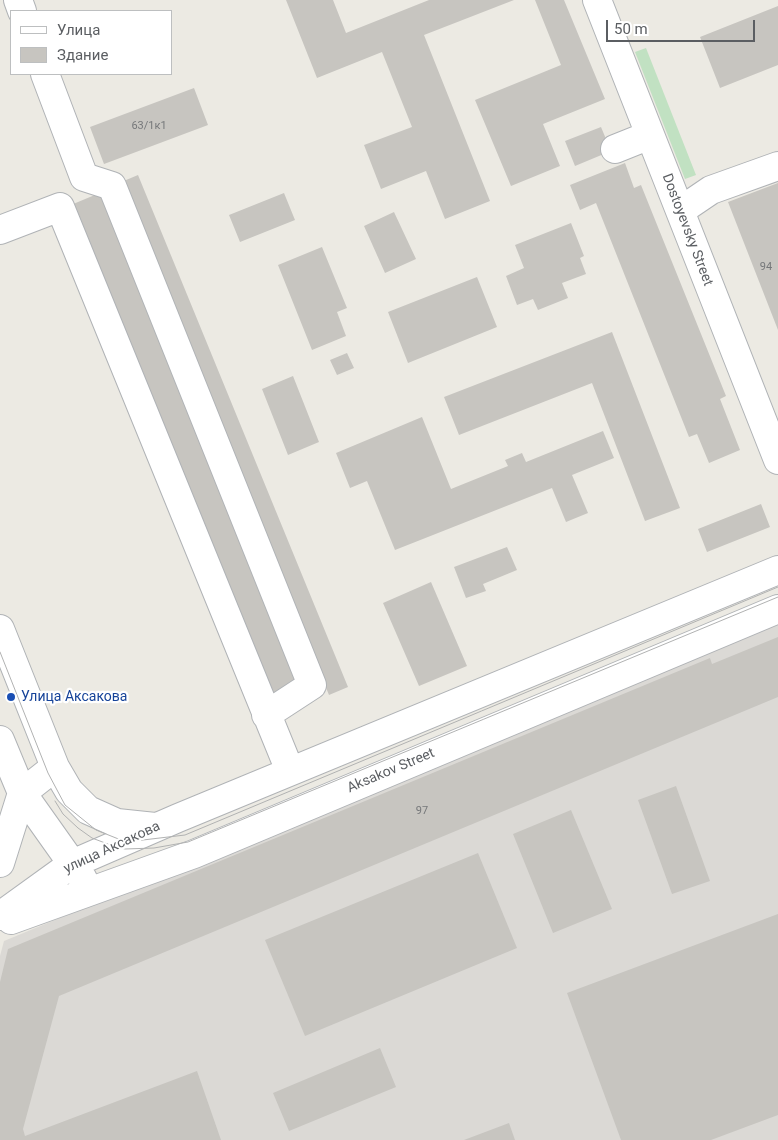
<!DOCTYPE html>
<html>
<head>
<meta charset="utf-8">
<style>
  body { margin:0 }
  #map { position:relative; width:778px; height:1140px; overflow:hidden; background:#eceae3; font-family:Roboto,sans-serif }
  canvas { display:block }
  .legend { position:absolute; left:10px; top:10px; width:162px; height:65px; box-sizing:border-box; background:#fff; border:1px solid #bdbfc0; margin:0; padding:6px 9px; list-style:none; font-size:15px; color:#5b5e62 }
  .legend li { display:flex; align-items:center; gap:10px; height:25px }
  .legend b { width:25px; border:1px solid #bdbfc0 }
  .scale { position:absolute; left:606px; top:20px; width:149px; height:22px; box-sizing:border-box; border:2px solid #5b5e62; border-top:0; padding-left:6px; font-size:15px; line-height:18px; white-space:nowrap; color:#5b5e62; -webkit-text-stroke:4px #fff; paint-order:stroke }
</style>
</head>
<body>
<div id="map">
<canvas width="778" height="1140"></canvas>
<ul class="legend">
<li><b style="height:6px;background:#fff"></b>Улица</li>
<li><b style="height:14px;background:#c7c5c0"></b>Здание</li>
</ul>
<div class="scale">50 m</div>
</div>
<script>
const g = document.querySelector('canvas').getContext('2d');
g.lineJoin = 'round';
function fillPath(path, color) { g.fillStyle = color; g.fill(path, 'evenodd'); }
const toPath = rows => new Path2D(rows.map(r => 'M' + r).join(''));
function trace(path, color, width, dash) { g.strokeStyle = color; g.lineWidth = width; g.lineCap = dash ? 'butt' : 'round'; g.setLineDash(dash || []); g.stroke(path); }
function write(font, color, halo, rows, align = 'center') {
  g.font = font + ' Roboto,sans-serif'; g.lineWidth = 4.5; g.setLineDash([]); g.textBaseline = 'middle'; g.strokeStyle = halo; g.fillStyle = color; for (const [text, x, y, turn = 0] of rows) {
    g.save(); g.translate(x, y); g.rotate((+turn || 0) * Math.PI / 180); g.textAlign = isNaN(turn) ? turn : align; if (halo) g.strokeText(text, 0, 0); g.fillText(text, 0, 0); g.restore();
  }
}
fillPath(toPath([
  [778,621,778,1140,0,1140,0,956,4,941]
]), '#dbd9d5');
fillPath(toPath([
  [646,48,696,175,685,179,635,52]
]), '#c1e1c2');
fillPath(toPath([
  [286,0,333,0,346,33,429,0,514,0,424,35,490,201,445,219,426,171,381,189,364,145,412,127,382,52,317,78],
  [535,0,564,0,605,99,543,124,560,166,511,186,475,100,561,65],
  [778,6,778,65,720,88,700,37],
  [194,88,208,125,104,164,90,127],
  [601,127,611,151,575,166,565,141],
  [625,163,634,188,641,185,726,396,720,399,740,450,709,463,697,434,689,437,596,203,580,210,570,185],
  [138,175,348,687,329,695,119,183],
  [778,183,778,330,728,202],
  [102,192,302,682,266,696,66,207],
  [284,193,295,220,240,242,229,215],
  [394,212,416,259,385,273,364,226],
  [571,223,584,256,580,258,586,274,562,283,568,298,538,310,533,299,517,305,506,276,524,268,515,245],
  [322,247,347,308,337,312,346,336,312,350,278,265],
  [477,277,497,327,408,363,388,312],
  [612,332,680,508,645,521,592,383,459,435,444,397],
  [347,353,354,368,337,375,330,360],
  [293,376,319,442,288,455,262,389],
  [422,417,451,489,508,466,505,460,522,453,526,462,603,431,614,458,572,475,588,513,566,522,552,488,395,550,367,481,350,488,336,453],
  [761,504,770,527,707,552,698,529],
  [507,547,517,570,483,584,486,591,466,598,454,567],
  [431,582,467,666,419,686,383,603],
  [778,637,778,697,59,996,23,1129,25,1136,197,1071,221,1140,0,1140,0,982,8,949,710,658,712,664],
  [676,786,710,881,672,894,638,800],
  [571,810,612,909,553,933,513,834],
  [478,853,517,948,305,1036,265,940],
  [778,914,778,1115,711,1140,621,1140,567,993],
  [380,1048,396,1087,289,1131,273,1093],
  [509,1123,515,1140,464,1140]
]), '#c7c5c0');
const minor = toPath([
  [18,0,22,11],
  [597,0,778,460],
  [45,74,84,177,112,186,312,685,266,715],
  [615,149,650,135],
  [680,211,711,190,778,166],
  [0,230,60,207,290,771],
  [0,629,55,767,69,791,88,810,117,823,155,827],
  [0,740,22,793,83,879],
  [0,863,22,793,55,767],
  [0,916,72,864,178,818,778,570],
  [11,920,194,854,778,609]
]);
trace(minor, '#b0b3b6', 30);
trace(minor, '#fff', 28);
trace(toPath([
  [0,652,48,773,65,805,96,830,126,842,185,835,778,587],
  [55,801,63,814,78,828,92,838,113,846,125,849,154,848,188,842,778,597]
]), '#b1b2b2', 1);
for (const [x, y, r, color] of [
  [11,697,5,"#1a4fb4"]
]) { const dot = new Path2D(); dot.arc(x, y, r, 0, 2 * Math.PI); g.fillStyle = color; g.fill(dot); trace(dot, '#fff', 2); }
write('11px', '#76787a', null, [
  ["63/1к1",149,126],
  ["94",766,267],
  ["97",422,811]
]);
write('14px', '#5b5e62', '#fff', [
  ["Dostoyevsky Street",687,230,69],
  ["Aksakov Street",391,771,-23],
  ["улица Аксакова",112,848,-25]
]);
write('14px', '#164399', '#fff', [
  ["Улица Аксакова",21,697]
], 'left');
</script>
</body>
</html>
